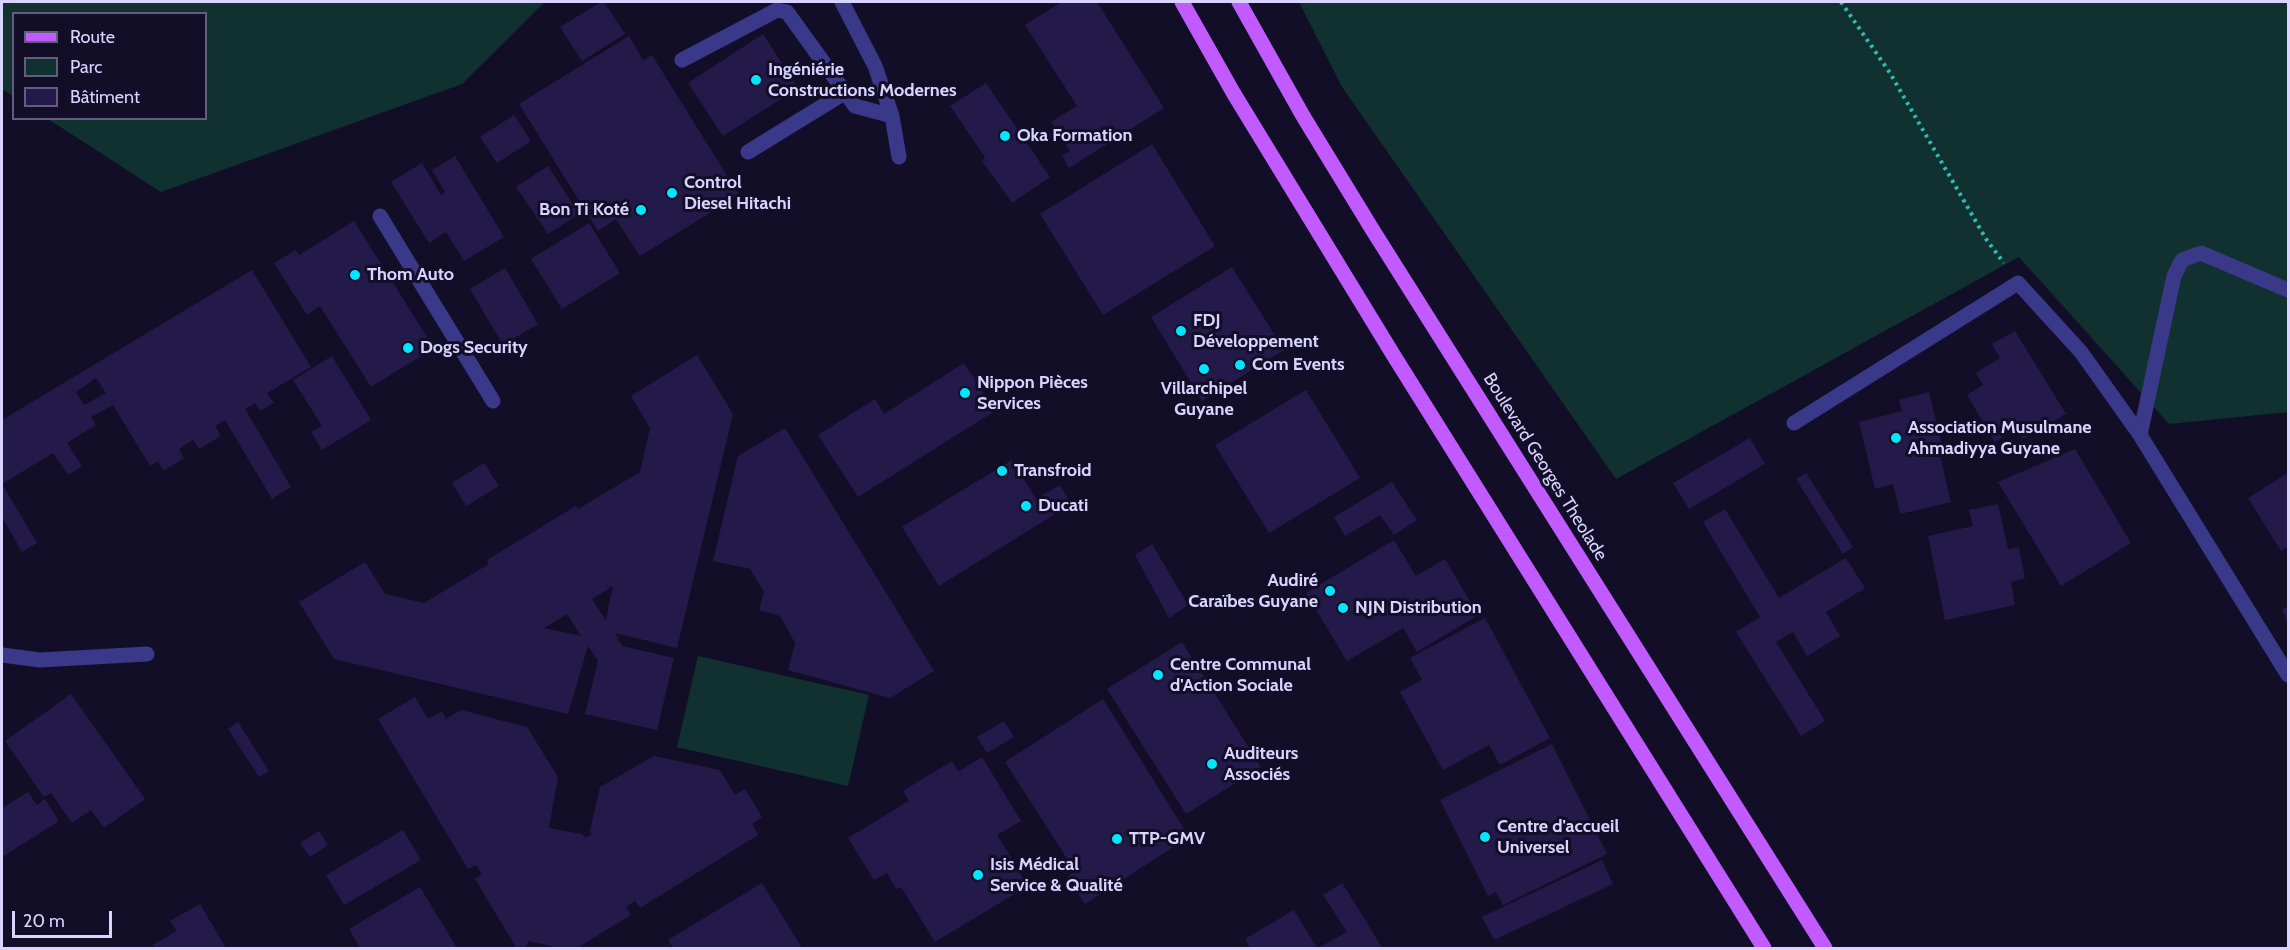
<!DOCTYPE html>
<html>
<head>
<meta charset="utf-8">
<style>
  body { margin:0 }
  #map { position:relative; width:2290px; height:950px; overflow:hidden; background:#130e27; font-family:Cabin,sans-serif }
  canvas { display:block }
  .frame { position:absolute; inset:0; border:3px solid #d9d4ff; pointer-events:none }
  .legend { position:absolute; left:12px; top:12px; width:195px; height:108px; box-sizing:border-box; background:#130e27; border:2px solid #625d7d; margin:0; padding:8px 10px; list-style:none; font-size:18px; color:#d9d4ff }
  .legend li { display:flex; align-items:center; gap:12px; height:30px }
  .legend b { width:30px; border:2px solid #625d7d }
  .scale { position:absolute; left:12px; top:911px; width:100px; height:27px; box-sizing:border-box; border:3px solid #d9d4ff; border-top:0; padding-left:8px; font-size:18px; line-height:21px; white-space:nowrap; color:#d9d4ff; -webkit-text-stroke:4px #130e27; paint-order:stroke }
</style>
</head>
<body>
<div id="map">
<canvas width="2290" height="950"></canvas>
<div class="frame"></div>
<ul class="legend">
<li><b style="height:8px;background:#c15bff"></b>Route</li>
<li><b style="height:16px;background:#113130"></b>Parc</li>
<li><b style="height:16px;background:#231a49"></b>Bâtiment</li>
</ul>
<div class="scale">20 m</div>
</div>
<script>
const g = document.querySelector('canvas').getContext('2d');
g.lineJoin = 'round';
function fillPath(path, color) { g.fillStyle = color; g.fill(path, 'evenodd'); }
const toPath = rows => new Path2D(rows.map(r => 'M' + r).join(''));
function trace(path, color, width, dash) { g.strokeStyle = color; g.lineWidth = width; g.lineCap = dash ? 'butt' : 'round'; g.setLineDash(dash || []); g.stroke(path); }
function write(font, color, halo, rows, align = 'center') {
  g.font = font + ' Cabin,sans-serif'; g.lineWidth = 6; g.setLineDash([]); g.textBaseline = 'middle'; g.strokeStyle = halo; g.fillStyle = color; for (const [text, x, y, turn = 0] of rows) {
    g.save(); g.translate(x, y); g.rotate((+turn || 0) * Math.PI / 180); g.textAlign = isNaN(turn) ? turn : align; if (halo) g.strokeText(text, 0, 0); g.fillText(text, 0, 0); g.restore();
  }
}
fillPath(toPath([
  [2,2,545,2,462,84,161,192,48,119,206,118,206,14,14,14,13,96,2,89],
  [1299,2,2288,2,2288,412,2169,424,2019,257,1616,479,1342,87],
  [698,656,869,695,848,786,677,747]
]), '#113130');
fillPath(toPath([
  [601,2,604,2,625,34,582,61,560,27],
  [1062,2,1097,2,1164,108,1069,168,1062,156,1070,151,1051,122,1077,106,1025,25],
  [763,34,798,88,723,136,688,83],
  [629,36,643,60,652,55,739,195,640,256,616,219,598,231,519,104],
  [986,83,1050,177,1012,203,982,161,985,157,950,106],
  [514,115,531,141,497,163,480,137],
  [1152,144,1215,246,1103,315,1040,214],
  [455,156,504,237,464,261,446,232,429,243,391,182,422,163,441,195,445,192,432,170],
  [548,166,579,214,548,234,516,187],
  [354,221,434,348,371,387,320,306,307,315,274,263,296,250,299,255],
  [589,223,620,273,562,309,531,259],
  [1232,267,1284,350,1202,401,1151,317],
  [505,268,538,324,503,345,470,289],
  [252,270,311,367,267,393,274,403,260,411,255,403,245,409,291,487,272,499,225,420,215,426,221,436,199,449,193,440,179,449,184,458,163,471,158,461,150,466,113,405,91,417,96,425,67,443,82,466,68,475,53,453,2,484,2,420],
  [96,378,106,393,84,405,76,392],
  [2015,331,2066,414,2023,439,2016,429,1995,442,1967,395,1983,385,1976,373,2000,358,1992,344],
  [697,355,733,414,677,648,615,633,622,646,674,658,657,730,585,714,598,661,588,646,568,714,334,659,299,602,365,562,385,594,424,603,489,564,487,560,576,506,578,509,640,472,650,428,631,396],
  [613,586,608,609,606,621,592,599],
  [567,614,581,636,544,628],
  [332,356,371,420,322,450,311,432,322,426,293,380],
  [964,363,995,411,858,497,818,435,875,399,884,414],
  [1306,390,1360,478,1269,533,1215,445],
  [1929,392,1944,454,1940,456,1951,502,1900,514,1893,484,1875,489,1859,422,1902,411,1899,400],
  [785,428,934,671,890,698,788,670,795,643,780,616,759,610,764,592,750,569,713,561,738,456],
  [1750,438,1765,464,1689,509,1673,483],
  [2075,449,2131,543,2061,586,1998,482],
  [1012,460,1036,499,1060,485,1071,504,939,586,902,527],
  [484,463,499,486,466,506,452,483],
  [1806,473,1853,547,1843,554,1796,479],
  [2288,473,2288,546,2281,551,2248,498],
  [1392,482,1417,520,1394,535,1380,515,1345,536,1334,517],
  [2,484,37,543,22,552,2,517],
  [1998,504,2008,549,2019,547,2025,578,2011,582,2015,605,1945,620,1928,536,1973,526,1969,510],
  [1725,509,1779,598,1846,558,1865,588,1826,612,1840,636,1807,656,1793,632,1776,642,1825,721,1801,736,1736,632,1760,617,1703,522],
  [1394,540,1416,576,1445,559,1478,615,1417,652,1403,628,1347,661,1306,593],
  [1152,544,1188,605,1169,618,1135,555],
  [2288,606,2288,622,2282,610],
  [1485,618,1550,738,1500,765,1489,745,1443,770,1400,692,1422,680,1410,658],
  [1182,642,1261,767,1186,814,1107,689],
  [71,694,145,799,104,828,91,810,72,823,51,793,44,797,5,741],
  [415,697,428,719,442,711,446,719,461,710,527,727,558,777,549,828,582,834,585,838,592,834,590,831,600,787,654,756,720,770,735,795,745,789,762,817,752,824,758,835,640,908,635,901,626,907,631,915,577,948,551,948,552,946,528,941,526,948,516,947,475,879,482,874,476,865,468,869,378,719],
  [1103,699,1189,837,1085,904,1067,877,1075,871,1005,762],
  [1004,721,1014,737,987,753,977,737],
  [238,722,269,771,259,777,228,729],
  [1552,744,1607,854,1503,905,1496,892,1488,896,1440,800],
  [982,757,1021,821,997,835,1028,886,935,942,901,887,896,889,887,873,874,880,848,838,909,801,903,791,952,761,958,772],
  [28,792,37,805,45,799,59,821,2,857,2,808],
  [403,830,421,860,344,905,326,875],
  [319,831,328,845,310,857,300,843],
  [1602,860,1613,884,1494,940,1482,917],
  [762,883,802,948,673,948,668,940],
  [1342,883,1366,921,1382,948,1318,948,1347,932,1323,895],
  [420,887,457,948,360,948,349,929],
  [200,904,226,948,156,948,153,945,177,931,170,921],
  [1294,910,1317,948,1250,948,1245,939]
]), '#231a49');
trace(toPath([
  [1841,2,1890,73,1986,239,2004,263]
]), '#2bbdb4', 4, [3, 4.5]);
trace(toPath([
  [842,2,875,66,892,116,899,157],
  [682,60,777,10,787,12,855,106,892,116],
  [748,152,844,93],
  [380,216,493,401],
  [1794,423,2018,283,2081,352,2140,435,2288,675],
  [2140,435,2174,276,2182,260,2201,253,2288,290],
  [2,655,40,660,147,654]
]), '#3a3888', 15);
trace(toPath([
  [1182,2,1234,94,1394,356,1764,948],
  [1239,2,1303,116,1372,229,1825,948]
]), '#c15bff', 15);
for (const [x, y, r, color] of [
  [756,80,6,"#00e6ff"],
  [1005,136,6,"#00e6ff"],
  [672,193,6,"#00e6ff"],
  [641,210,6,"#00e6ff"],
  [355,275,6,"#00e6ff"],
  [1181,331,6,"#00e6ff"],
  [408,348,6,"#00e6ff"],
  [1240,365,6,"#00e6ff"],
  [1204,369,6,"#00e6ff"],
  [965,393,6,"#00e6ff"],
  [1896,438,6,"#00e6ff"],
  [1002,471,6,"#00e6ff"],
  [1026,506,6,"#00e6ff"],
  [1330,591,6,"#00e6ff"],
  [1343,608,6,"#00e6ff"],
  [1158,675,6,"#00e6ff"],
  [1212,764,6,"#00e6ff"],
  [1485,837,6,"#00e6ff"],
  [1117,839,6,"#00e6ff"],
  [978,875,6,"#00e6ff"]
]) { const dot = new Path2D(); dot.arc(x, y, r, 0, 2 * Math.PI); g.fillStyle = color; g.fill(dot); trace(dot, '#130e27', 2); }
write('bold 18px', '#d9d4ff', '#130e27', [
  ["Ingéniérie",768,70],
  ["Constructions Modernes",768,91],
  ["Oka Formation",1017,136],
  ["Control",684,183],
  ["Diesel Hitachi",684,204],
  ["Bon Ti Koté",629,210,"right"],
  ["Thom Auto",367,275],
  ["FDJ",1193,321],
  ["Développement",1193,342],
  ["Dogs Security",420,348],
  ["Com Events",1252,365],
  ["Nippon Pièces",977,383],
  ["Services",977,404],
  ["Villarchipel",1204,389,"center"],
  ["Guyane",1204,410,"center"],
  ["Association Musulmane",1908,428],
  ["Ahmadiyya Guyane",1908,449],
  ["Transfroid",1014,471],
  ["Ducati",1038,506],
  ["Audiré",1318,581,"right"],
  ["Caraïbes Guyane",1318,602,"right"],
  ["NJN Distribution",1355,608],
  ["Centre Communal",1170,665],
  ["d'Action Sociale",1170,686],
  ["Auditeurs",1224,754],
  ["Associés",1224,775],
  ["Centre d'accueil",1497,827],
  ["Universel",1497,848],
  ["TTP-GMV",1129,839],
  ["Isis Médical",990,865],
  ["Service & Qualité",990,886]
], 'left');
write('18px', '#d9d4ff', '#130e27', [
  ["Boulevard Georges Theolade",1545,467,58]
]);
</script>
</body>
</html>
